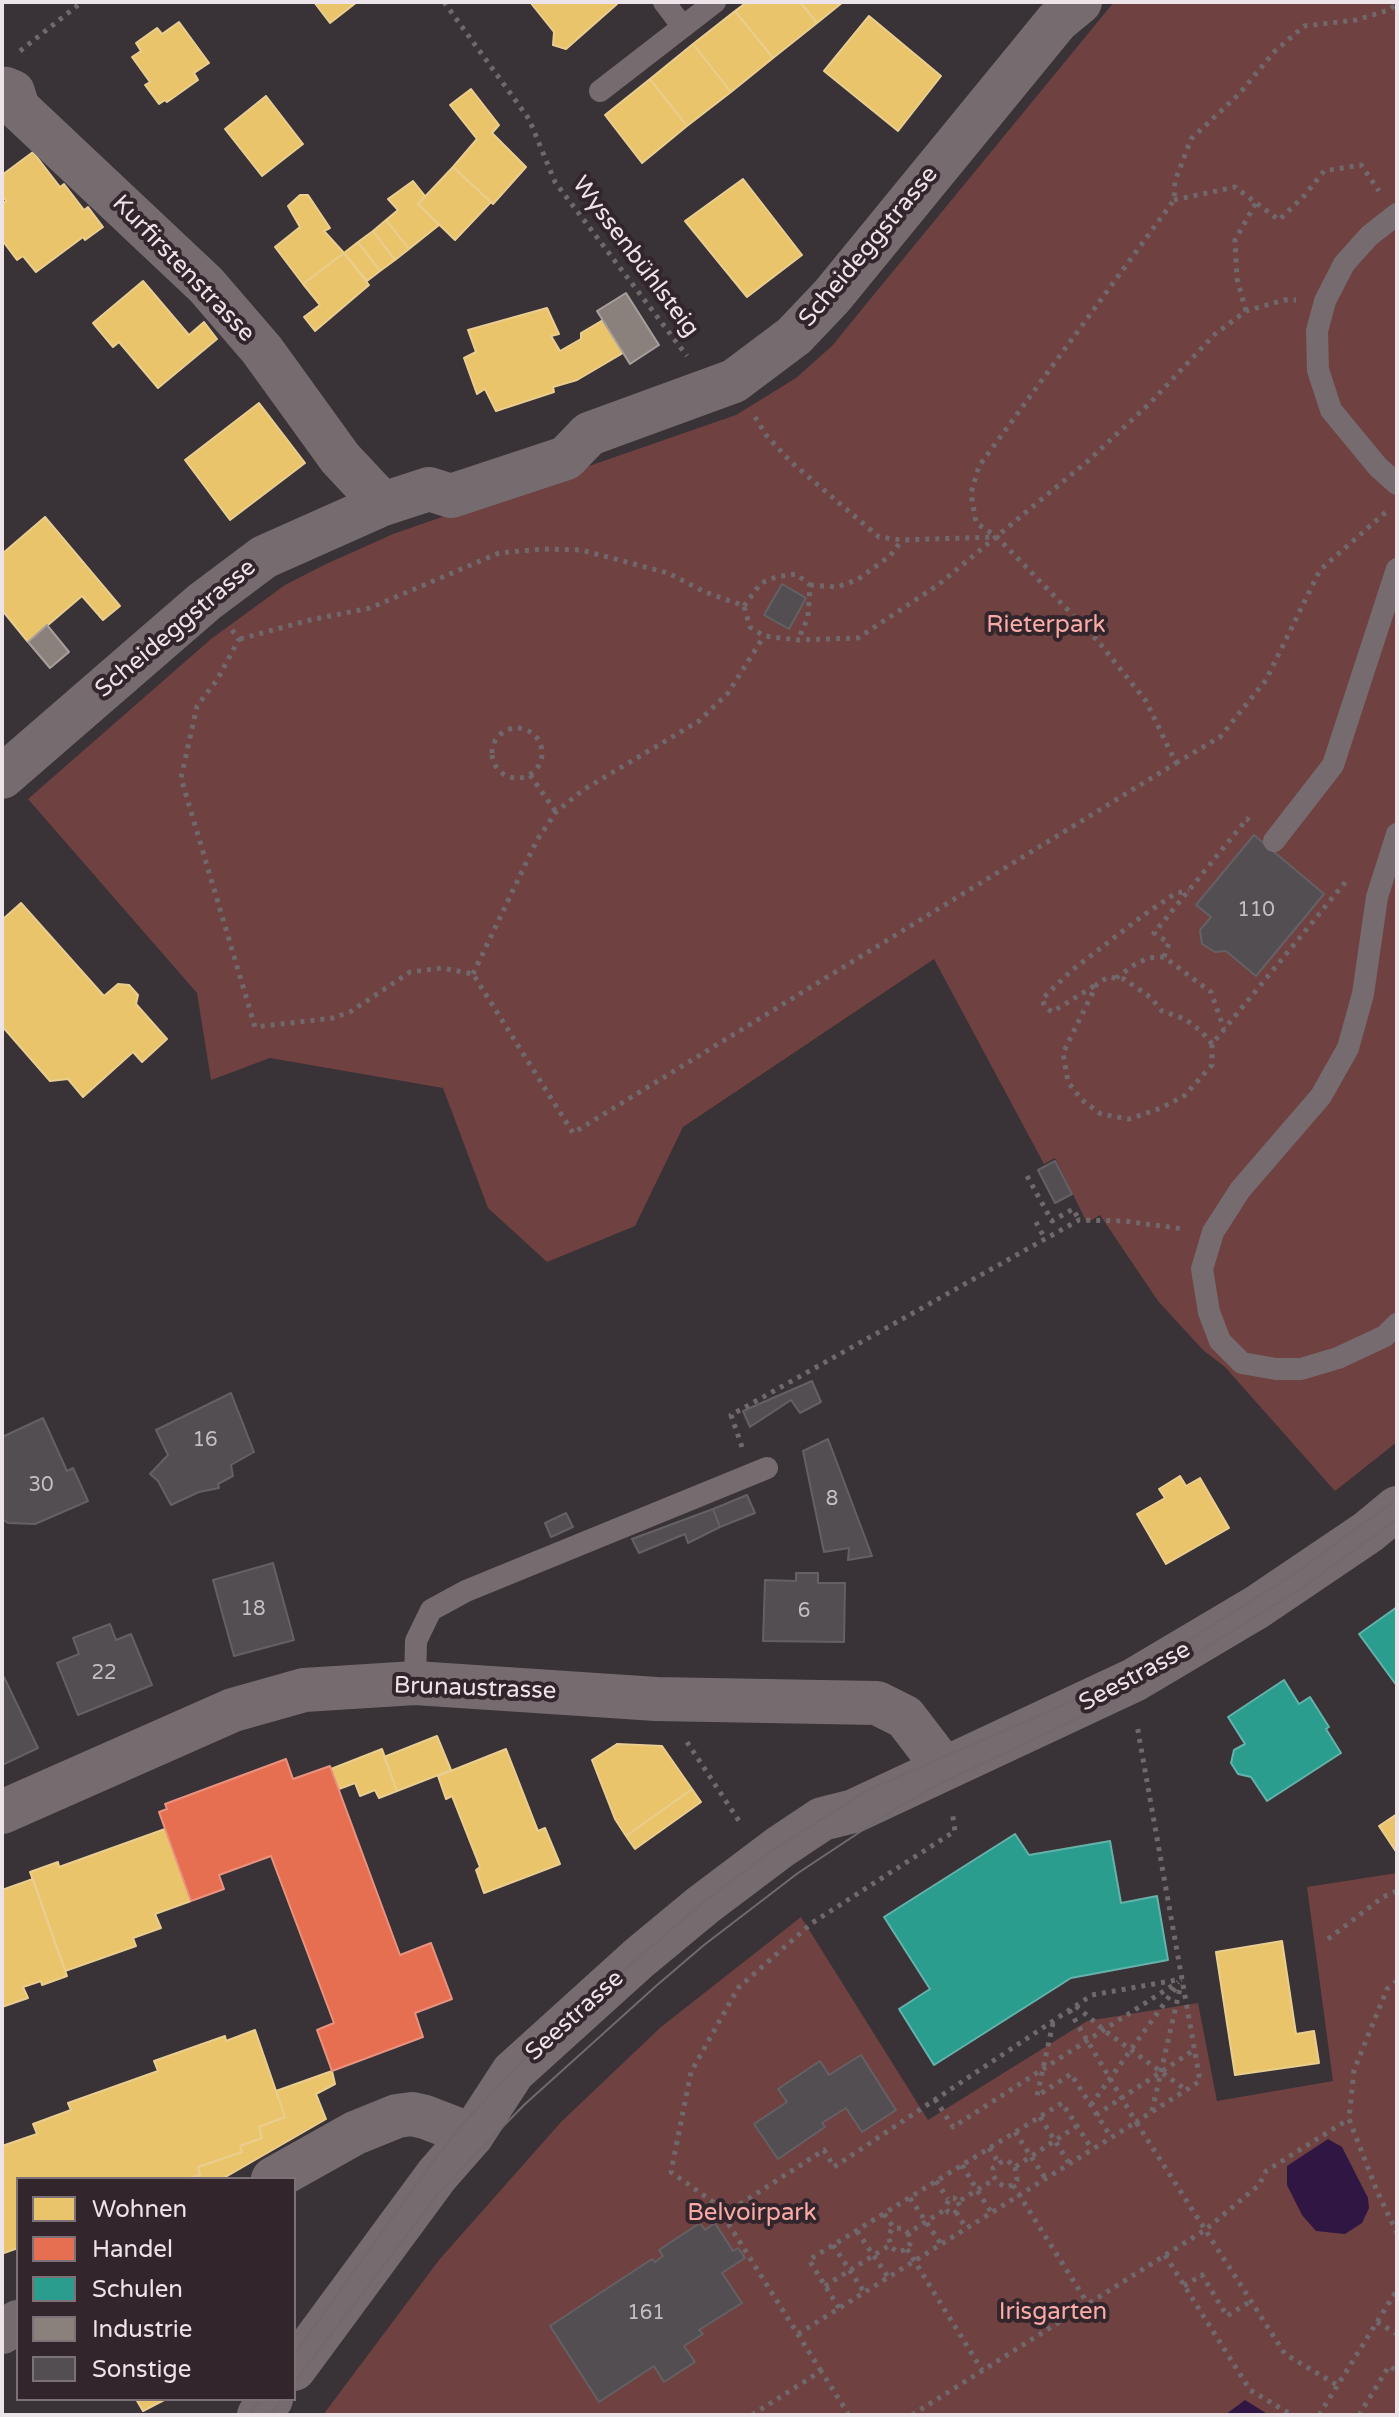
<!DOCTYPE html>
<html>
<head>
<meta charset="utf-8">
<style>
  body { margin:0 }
  #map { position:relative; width:1399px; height:2417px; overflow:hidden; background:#393236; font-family:"Varela Round",sans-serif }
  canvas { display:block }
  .frame { position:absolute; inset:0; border:4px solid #ede4e9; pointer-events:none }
  .legend { position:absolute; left:16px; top:2177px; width:280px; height:224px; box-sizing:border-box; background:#32252c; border:2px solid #7d7178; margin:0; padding:10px 14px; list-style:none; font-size:24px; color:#ede4e9 }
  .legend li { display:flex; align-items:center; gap:16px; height:40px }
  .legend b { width:40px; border:2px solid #7d7178 }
</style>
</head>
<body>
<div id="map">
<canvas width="1399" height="2417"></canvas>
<div class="frame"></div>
<ul class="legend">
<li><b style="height:22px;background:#e9c46a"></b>Wohnen</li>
<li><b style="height:22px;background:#e76f51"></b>Handel</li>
<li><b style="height:22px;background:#2a9d8f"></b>Schulen</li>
<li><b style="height:22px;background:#8a817c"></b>Industrie</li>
<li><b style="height:22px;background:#524e51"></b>Sonstige</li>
</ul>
</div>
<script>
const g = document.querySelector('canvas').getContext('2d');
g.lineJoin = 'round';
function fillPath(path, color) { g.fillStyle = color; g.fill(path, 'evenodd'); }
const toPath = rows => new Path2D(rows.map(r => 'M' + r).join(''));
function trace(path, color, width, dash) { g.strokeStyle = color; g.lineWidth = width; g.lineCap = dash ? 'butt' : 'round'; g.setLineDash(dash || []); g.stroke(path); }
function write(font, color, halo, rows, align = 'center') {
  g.font = font + ' "Varela Round",sans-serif'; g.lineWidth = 8; g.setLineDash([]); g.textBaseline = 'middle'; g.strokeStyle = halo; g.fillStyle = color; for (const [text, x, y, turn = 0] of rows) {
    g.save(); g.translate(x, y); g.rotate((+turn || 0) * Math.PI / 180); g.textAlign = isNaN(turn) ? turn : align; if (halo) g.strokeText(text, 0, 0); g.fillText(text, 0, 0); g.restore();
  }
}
fillPath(toPath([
  [1114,2,1397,2,1397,1442,1335,1491,1225,1367,1203,1350,1158,1301,1100,1215,1087,1223,1055,1158,1044,1164,934,959,683,1127,635,1226,547,1262,488,1208,443,1088,270,1058,211,1080,197,993,28,799,211,639,285,585,324,565,393,534,736,415,796,378,833,345,849,325],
  [1397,1873,1397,2415,323,2415,439,2260,561,2122,661,2027,801,1917,928,2120,1087,2021,1198,2003,1217,2101,1333,2081,1307,1887]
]), '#6f4241');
fillPath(toPath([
  [1328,2139,1342,2147,1368,2198,1369,2208,1362,2223,1345,2234,1316,2231,1302,2215,1287,2185,1287,2166],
  [1245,2400,1269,2415,1225,2415]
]), '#301642');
const homes = toPath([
  [314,2,357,2,330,23,314,2],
  [530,2,615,2,617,4,566,49,553,45,554,32,530,2],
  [747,2,800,2,817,23,773,58,735,11,747,2],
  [800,2,843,2,817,23,800,2],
  [735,11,773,58,731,92,693,44,735,11],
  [869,16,941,76,898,131,824,71,869,16],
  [179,22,209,63,194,73,198,80,167,102,165,100,159,104,145,85,150,82,132,57,141,51,136,43,157,28,162,34,179,22],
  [693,44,731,92,687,126,650,79,693,44],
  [650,79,687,126,642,163,605,115,650,79],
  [471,89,499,125,492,133,526,167,493,204,453,167,477,139,450,105,471,89],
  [266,96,303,144,262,176,225,129,266,96],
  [33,152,60,187,64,184,84,210,88,207,103,227,85,240,83,237,36,272,23,256,17,260,2,240,2,204,6,201,2,195,2,175,33,152],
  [453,167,491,202,455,240,418,204,453,167],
  [743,179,802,255,747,297,685,221,743,179],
  [413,181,425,196,418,204,439,225,409,249,386,220,398,210,388,199,413,181],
  [300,195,308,195,330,228,324,231,344,253,303,284,275,247,300,227,288,206,300,195],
  [386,220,409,249,395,260,373,231,386,220],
  [373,231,395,260,380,271,358,242,373,231],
  [358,242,380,271,367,281,344,253,358,242],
  [344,253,369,285,315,331,304,317,320,305,303,284,344,253],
  [143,281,189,335,204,322,217,339,158,388,119,342,113,347,93,323,143,281],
  [547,308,559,334,551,336,560,351,581,339,581,333,603,320,623,353,577,380,553,387,554,392,496,411,485,389,477,394,464,358,476,352,468,330,547,308],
  [259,403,305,463,230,520,185,460,259,403],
  [45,517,120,606,103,620,82,596,28,642,2,610,2,554,45,517],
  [21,903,104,996,118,984,129,985,138,995,136,1004,167,1039,142,1062,133,1052,83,1097,68,1079,50,1081,2,1026,2,920,21,903],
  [1180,1476,1186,1486,1200,1478,1229,1528,1166,1564,1137,1514,1165,1498,1159,1489,1180,1476],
  [437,1736,451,1770,397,1791,384,1757,437,1736],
  [617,1744,662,1746,692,1789,626,1836,615,1819,592,1760,617,1744],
  [382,1749,397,1791,379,1798,375,1790,360,1796,355,1783,339,1789,331,1769,382,1749],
  [506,1749,538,1831,545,1828,560,1864,484,1893,476,1870,480,1867,452,1796,446,1799,438,1776,506,1749],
  [692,1789,701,1802,635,1849,626,1836,692,1789],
  [1397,1814,1397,1853,1379,1826,1397,1814],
  [165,1829,191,1901,155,1914,161,1928,133,1938,136,1946,65,1971,30,1872,58,1862,59,1867,165,1829],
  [33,1879,67,1976,42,1985,41,1981,23,1987,28,1998,2,2007,2,1890,33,1879],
  [1282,1941,1296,2034,1314,2031,1319,2063,1235,2075,1216,1952,1282,1941],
  [255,2030,285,2117,259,2127,262,2138,240,2146,242,2152,198,2167,200,2175,187,2179,18,2179,18,2248,4,2253,2,2246,2,2146,37,2134,33,2124,71,2110,68,2103,158,2071,154,2061,225,2036,226,2041,255,2030],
  [332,2071,335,2084,316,2094,326,2119,222,2179,187,2179,200,2175,198,2167,242,2152,240,2146,262,2138,259,2127,285,2117,276,2091,332,2071],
  [136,2399,166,2399,143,2411,136,2399]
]);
fillPath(homes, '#e9c46a');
trace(homes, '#eace90', 2);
const shops = toPath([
  [286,1759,293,1779,330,1766,400,1955,431,1943,452,1999,415,2013,423,2037,332,2071,317,2030,334,2023,271,1856,219,1875,224,1889,191,1901,159,1812,167,1809,165,1804,286,1759]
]);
fillPath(shops, '#e76f51');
trace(shops, '#e9927f', 2);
const schools = toPath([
  [1397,1607,1397,1686,1359,1634,1397,1607],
  [1284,1680,1299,1704,1310,1697,1329,1727,1326,1729,1341,1753,1267,1801,1251,1777,1238,1774,1231,1763,1234,1750,1245,1744,1228,1717,1284,1680],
  [1015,1834,1029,1855,1110,1841,1121,1903,1157,1896,1168,1960,1071,1978,934,2065,899,2009,930,1989,884,1917,1015,1834]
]);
fillPath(schools, '#2a9d8f');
trace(schools, '#64b2aa', 2);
const industry = toPath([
  [626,293,659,345,630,364,597,311,626,293],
  [47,625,69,652,50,668,28,642,47,625]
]);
fillPath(industry, '#8a817c');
trace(industry, '#a89f9d', 2);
const building = toPath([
  [782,584,806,598,789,629,764,615,782,584],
  [1254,835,1324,894,1256,976,1226,951,1215,952,1202,944,1200,930,1211,917,1196,905,1254,835],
  [1055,1161,1072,1194,1055,1203,1038,1170,1055,1161],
  [812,1381,821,1402,800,1413,791,1400,750,1427,743,1411,812,1381],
  [231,1393,254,1452,231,1465,233,1476,218,1484,219,1488,199,1492,171,1505,158,1481,150,1474,168,1455,156,1430,231,1393],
  [43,1418,67,1471,73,1468,88,1501,35,1524,8,1523,2,1519,2,1437,43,1418],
  [828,1439,872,1556,848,1560,849,1548,824,1552,803,1451,828,1439],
  [747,1495,755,1513,720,1527,713,1509,747,1495],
  [713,1509,720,1527,688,1543,685,1534,639,1553,632,1539,713,1509],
  [566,1513,573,1527,551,1537,545,1523,566,1513],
  [273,1563,294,1640,234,1656,213,1580,273,1563],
  [796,1573,818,1573,818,1583,845,1583,844,1642,763,1641,765,1580,796,1581,796,1573],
  [110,1624,116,1640,131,1634,152,1685,78,1715,57,1663,79,1654,73,1638,110,1624],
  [4,1677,38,1748,2,1765,2,1678,4,1677],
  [861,2055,896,2110,862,2132,846,2108,822,2123,825,2127,778,2159,754,2124,787,2102,778,2089,820,2061,829,2075,861,2055],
  [700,2223,705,2230,715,2223,733,2251,738,2248,745,2258,722,2273,742,2303,699,2330,703,2334,684,2346,695,2362,664,2382,654,2366,599,2402,550,2326,652,2259,655,2262,663,2256,659,2250,700,2223]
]);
fillPath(building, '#524e51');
trace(building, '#656064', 2);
trace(toPath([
  [444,2,529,119,555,182,687,356],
  [20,51,82,2],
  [1174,200,1235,187,1279,220,1304,196,1324,171,1361,165,1379,191],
  [1246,311,1237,279,1235,240,1257,201],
  [755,417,766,435,791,462,879,537,902,540,995,537],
  [810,585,837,587,857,580,890,556,902,540],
  [744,606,761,583,776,577,796,574,810,585,808,617,798,640],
  [232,630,239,639,217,680,197,706,181,778,255,1027,333,1018,350,1012,410,972,442,968,473,974,573,1133,1176,763,1146,701,1098,641,996,536,976,523,971,493,979,466,1174,200,1175,181,1191,139,1239,94,1274,52,1304,26,1356,20,1389,10,1397,4],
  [240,639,310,620,370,608,499,553,543,549,581,550,668,573,705,592,744,606,750,627,764,636,798,640,858,638,938,585,1089,460,1150,403,1214,335,1246,311,1284,300,1296,300],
  '492 753a25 25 0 1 1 50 0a25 25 0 1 1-50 0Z',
  [1176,763,1220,737,1266,680,1320,570,1386,512],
  [530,775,556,812],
  [1164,957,1169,943,1154,933,1247,819,1249,821],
  [473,974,537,840,556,812,583,790,699,721,728,693,764,636],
  [1116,978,1134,965,1148,958,1164,957,1211,992,1224,1029],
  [1094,986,1052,1012,1045,1007,1042,999,1071,971,1141,917,1176,893,1189,891],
  [1212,1044,1202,1032,1185,1019,1162,1011,1150,997,1124,979,1108,977,1097,984,1063,1053,1068,1082,1082,1100,1101,1114,1129,1119,1161,1108,1184,1096,1212,1065,1212,1044,1348,879],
  [1027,1176,1052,1221,1073,1209,1079,1220],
  [1036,1222,1045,1239],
  [742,1447,731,1415,1079,1220,1124,1221,1184,1229],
  [687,1742,741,1824],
  [1328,1939,1383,1897,1397,1891],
  [1397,1981,1387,1989,1354,2070,1349,2119,1377,2191,1397,2233],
  [1076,2006,1105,2031,1186,2090],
  [1069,2010,1136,2122,1200,2081,1137,1725],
  [1053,2023,1037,2096,1071,2074,1111,2137],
  [935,2099,953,2127,1178,1982],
  [1091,2105,1179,1983],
  [1152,2111,1181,1984],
  [1096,2115,1194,2050],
  [1040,2117,1069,2163],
  [1015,2132,1045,2178],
  [989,2148,999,2163],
  [962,2165,977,2190,995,2179],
  [1015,2167,1017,2180,1013,2185,1005,2187,997,2182,993,2175,993,2168,999,2163,1007,2160,1015,2167,1077,2126],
  [936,2181,948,2199],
  [1013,2185,1088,2304],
  [910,2198,941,2244],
  [958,2202,960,2207,954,2214,948,2212,945,2207,950,2198,954,2198,958,2202,977,2190,991,2212],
  [956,2212,966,2228],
  [884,2214,894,2228],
  [723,2215,824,2150,834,2167,1092,1995,1182,1979],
  [857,2231,888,2277],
  [908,2233,911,2242,907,2249,898,2252,892,2248,888,2236,892,2229,902,2228,908,2233,946,2209],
  [833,2245,864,2292],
  [907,2249,982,2370],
  [1165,2255,1250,2390,1292,2415],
  [825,2286,890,2245],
  [1184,2286,1202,2275,1227,2316,1251,2301],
  [839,2308,809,2260,1062,2103,1092,2149],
  [1377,2322,1397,2334],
  [798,2334,1136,2122,1285,2354,1337,2385],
  [821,2371,716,2204,671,2172,691,2072,738,1988,812,1923,955,1831,952,1811],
  [752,2415,821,2371,849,2415],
  [912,2415,1205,2230,1259,2185,1266,2171,1349,2119],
  [1319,2415,1397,2290],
  [1359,2415,1389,2366,1397,2371]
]), '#70686b', 5, [4, 6]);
trace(toPath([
  [664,2,683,27],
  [600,91,715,2],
  [1397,214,1369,236,1344,264,1325,301,1317,331,1318,370,1331,410,1378,467,1397,484],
  [1397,834,1377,897,1363,994,1348,1048,1321,1096,1240,1190,1213,1232,1202,1269,1209,1312,1220,1341,1242,1363,1276,1369,1301,1369,1338,1358,1385,1336,1397,1324],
  [1274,841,1333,765,1397,569],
  [415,1683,416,1641,431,1610,466,1591,767,1468]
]), '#766c6f', 22);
trace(toPath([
  [2,92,6,89,13,92,18,108,206,285,262,350,340,458,383,504],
  [2,777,204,602,264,557,383,504,429,489,451,496,566,458,589,434,734,381,794,336,832,296,1057,21,1080,2],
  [2,1812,233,1710,304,1690,415,1683,656,1699,877,1703,905,1717,944,1768],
  [273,2179,355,2133,397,2116,412,2114,425,2117,472,2135],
  [2,2332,18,2322]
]), '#766c6f', 44);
trace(toPath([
  [294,2369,437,2175,472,2135,513,2072,639,1958,703,1905,780,1847,822,1819,854,1811,1134,1680,1257,1607,1368,1532,1397,1508],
  [259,2415,271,2399]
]), '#766c6f', 44);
trace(toPath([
  [294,2355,433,2161,466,2120,547,2036,701,1904,773,1850,868,1790,1077,1699,1179,1646,1294,1574,1397,1499],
  [294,2383,442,2189,524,2105,656,1986,704,1945,798,1873,881,1818,933,1787,1083,1716,1184,1661,1302,1588,1397,1519],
  [249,2415,261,2399],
  [270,2415,282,2399]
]), '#72696d', 2);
write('20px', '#c6bec3', null, [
  ["110",1256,911],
  ["16",205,1441],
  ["30",41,1486],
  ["8",832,1500],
  ["18",253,1610],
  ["6",804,1612],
  ["22",104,1674],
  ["161",646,2314]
]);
write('24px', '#ede4e9', '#32252c', [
  ["Scheideggstrasse",869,247,-50],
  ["Wyssenbühlsteig",635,257,53],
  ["Kurfirstenstrasse",183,269,46],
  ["Scheideggstrasse",176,629,-40],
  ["Seestrasse",1135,1677,-28],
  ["Brunaustrasse",475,1689,2],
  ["Seestrasse",575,2016,-42]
]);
write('24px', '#fbaba7', '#32252c', [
  ["Rieterpark",1046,626],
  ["Belvoirpark",752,2214],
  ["Irisgarten",1053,2313]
]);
</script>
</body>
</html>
